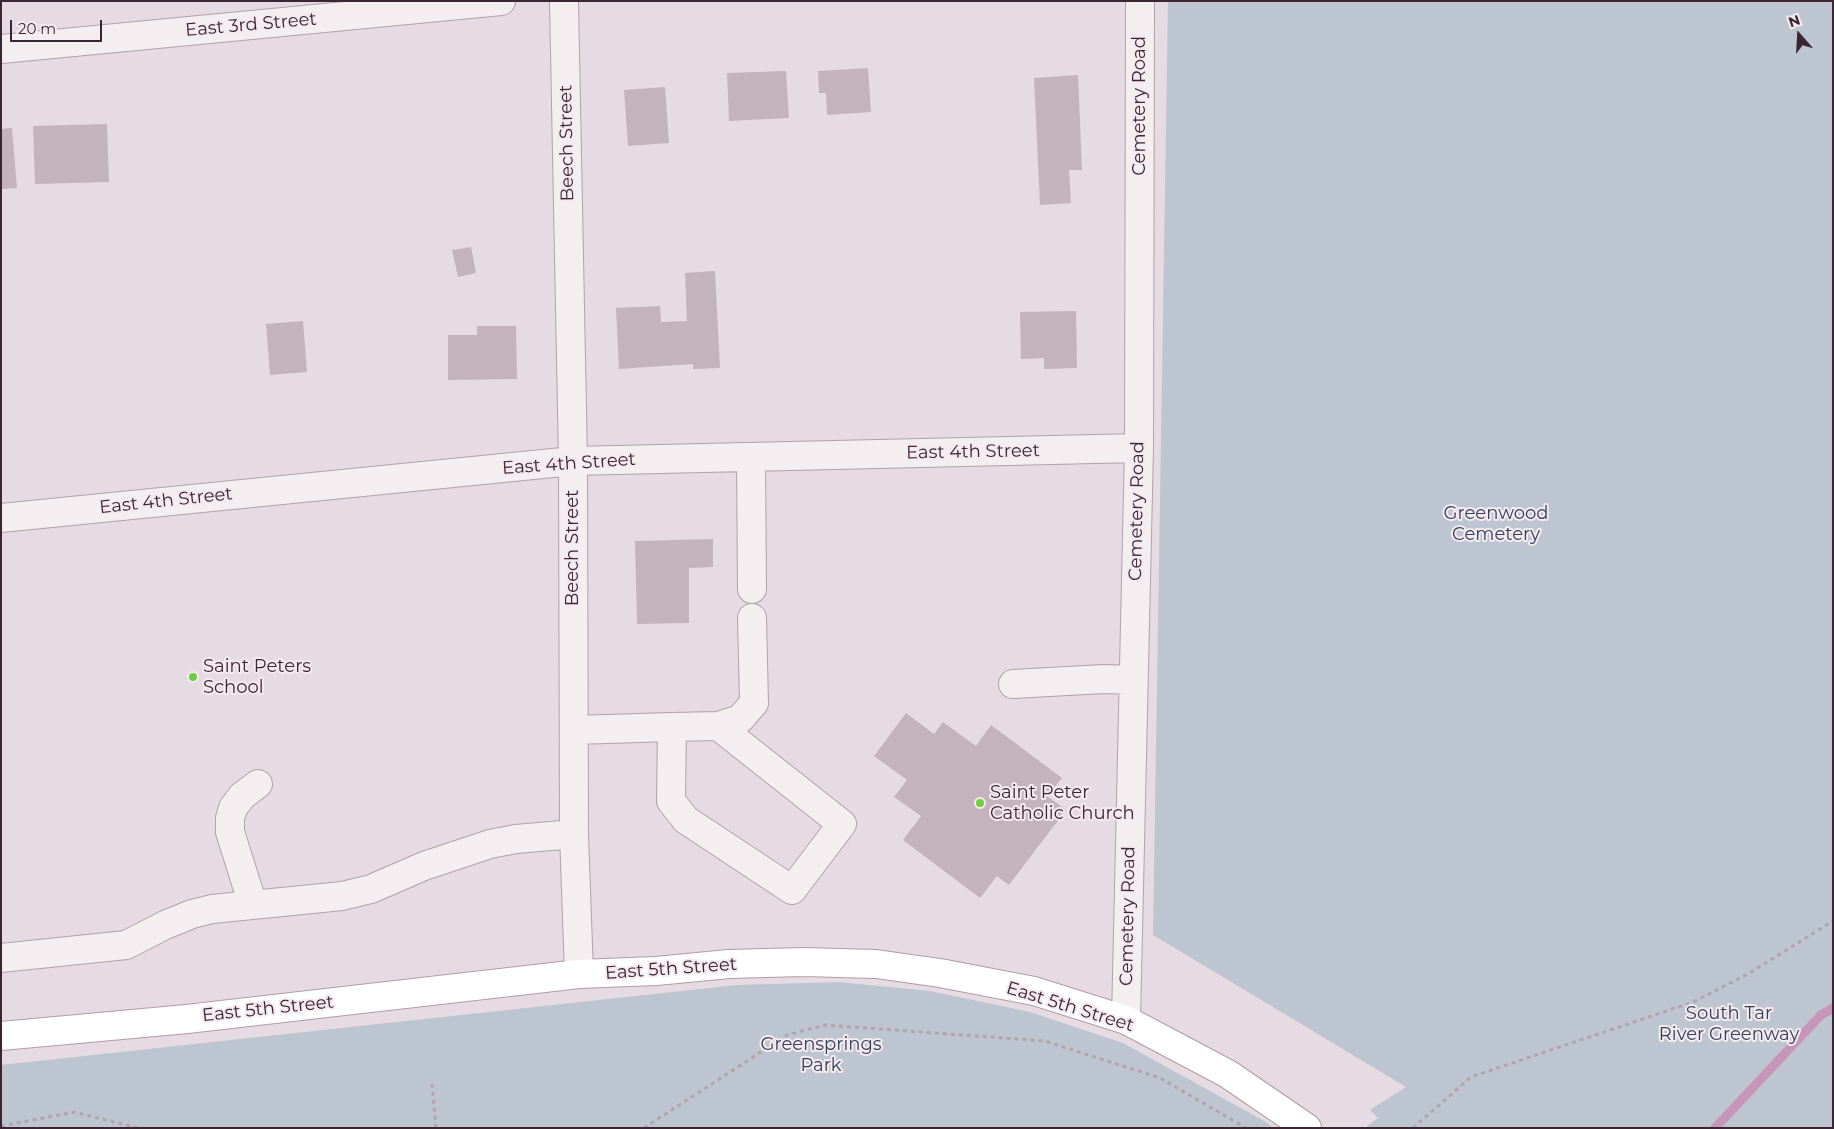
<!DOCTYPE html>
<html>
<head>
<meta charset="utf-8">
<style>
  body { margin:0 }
  #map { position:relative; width:1834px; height:1129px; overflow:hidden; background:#e6dbe2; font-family:Montserrat,sans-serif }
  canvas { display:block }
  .frame { position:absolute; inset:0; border:2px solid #3c2532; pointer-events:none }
  .north { position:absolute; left:1774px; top:10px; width:50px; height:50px; -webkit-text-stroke:4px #f4eaf0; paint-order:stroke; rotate:341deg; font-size:14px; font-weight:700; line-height:20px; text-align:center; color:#3c2532 }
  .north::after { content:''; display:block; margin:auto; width:18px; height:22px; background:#3c2532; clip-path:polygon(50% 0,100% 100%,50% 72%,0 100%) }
  .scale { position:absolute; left:10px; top:20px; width:92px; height:22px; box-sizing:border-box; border:2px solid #3c2532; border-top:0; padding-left:6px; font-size:15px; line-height:18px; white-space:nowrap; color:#3c2532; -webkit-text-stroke:4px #f4eaf0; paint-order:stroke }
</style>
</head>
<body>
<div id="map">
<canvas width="1834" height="1129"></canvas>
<div class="frame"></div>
<div class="north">N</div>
<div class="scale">20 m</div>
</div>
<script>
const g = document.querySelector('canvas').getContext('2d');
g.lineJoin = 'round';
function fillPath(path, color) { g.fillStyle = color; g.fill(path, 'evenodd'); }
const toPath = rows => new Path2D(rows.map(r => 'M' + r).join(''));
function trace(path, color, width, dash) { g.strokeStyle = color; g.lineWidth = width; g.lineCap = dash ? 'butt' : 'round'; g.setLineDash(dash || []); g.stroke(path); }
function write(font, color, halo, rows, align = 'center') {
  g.font = font + ' Montserrat,sans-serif'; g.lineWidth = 4; g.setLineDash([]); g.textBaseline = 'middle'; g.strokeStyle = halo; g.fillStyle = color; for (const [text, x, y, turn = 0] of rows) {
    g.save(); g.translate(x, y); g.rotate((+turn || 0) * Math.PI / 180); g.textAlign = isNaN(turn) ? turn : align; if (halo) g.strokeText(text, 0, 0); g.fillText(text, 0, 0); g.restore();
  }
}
fillPath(toPath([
  [1168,1,1833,1,1833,1128,1365,1128,1378,1118,1370,1110,1406,1087,1153,935],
  [838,982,930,991,1030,1012,1123,1043,1266,1122,1273,1128,1,1128,1,1065,737,985]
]), '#bcc5d0');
trace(toPath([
  [1715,1128,1821,1015,1833,1008]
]), '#c795b7', 9);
fillPath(toPath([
  [868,68,871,112,827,115,826,93,819,93,818,71],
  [786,71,789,118,729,121,727,73],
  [1078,75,1082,170,1069,170,1071,203,1040,205,1034,78],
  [665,87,669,143,628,146,624,90],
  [107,124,109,182,35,184,33,126],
  [12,128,17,188,1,189,1,129],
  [471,247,476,273,458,277,452,250],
  [715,271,720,368,693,369,693,364,619,369,616,308,660,306,661,322,687,321,685,273],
  [1076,311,1077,368,1044,369,1044,358,1021,359,1020,312],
  [303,321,307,372,270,375,266,324],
  [477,326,516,326,517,379,448,380,448,335,477,335],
  [713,539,713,567,689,568,689,623,637,624,635,541],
  [906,713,934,734,943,722,976,746,991,725,1062,778,1047,796,1066,810,1009,885,997,876,980,898,903,840,921,816,894,797,907,780,874,756]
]), '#c3b3bc');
const minor = toPath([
  [564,1,573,461,574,834,579,974],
  [1,49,501,1],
  [751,457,752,589],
  [1,518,573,461,1139,448],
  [1013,684,1104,679,1133,680],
  [718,726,740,719,754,703,752,618],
  [574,730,672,727,671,801,686,820,792,890,842,824,718,726,672,727],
  [253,905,230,832,230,818,233,808,242,796,258,784],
  [1,958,126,945,165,925,192,914,212,909,342,896,371,889,424,866,490,844,516,839,574,834],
  [1126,1020,1139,448,1140,1]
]);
const major = toPath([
  [1,1036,187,1019,579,974,656,971,729,964,803,962,876,964,940,973,1034,991,1126,1020,1228,1074,1307,1128]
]);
trace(minor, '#b0a1aa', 30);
trace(major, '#b29ba8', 30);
trace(toPath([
  [432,1084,436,1128],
  [1,1126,74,1112,138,1128],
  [644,1128,787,1035,825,1025,1045,1041,1160,1078,1246,1128],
  [1413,1128,1471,1077,1693,1002,1748,974,1833,921]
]), '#b2a6ac', 3, [4, 4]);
trace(minor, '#f4eef1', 28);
trace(major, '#fff', 28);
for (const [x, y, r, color] of [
  [193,677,5,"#6fce3d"],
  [980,803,5,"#6fce3d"]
]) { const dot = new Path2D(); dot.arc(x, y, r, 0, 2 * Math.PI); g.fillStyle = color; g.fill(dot); trace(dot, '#f4eaf0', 2); }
write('18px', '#3c2532', '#f4eaf0', [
  ["East 3rd Street",251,25,-5],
  ["Cemetery Road",1140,106,-90],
  ["Beech Street",567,143,-91],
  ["East 4th Street",973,452,-1],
  ["East 4th Street",569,464,-4],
  ["East 4th Street",166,501,-6],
  ["Cemetery Road",1137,511,-89],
  ["Beech Street",573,548,-90],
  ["Cemetery Road",1128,916,-89],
  ["East 5th Street",671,969,-4],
  ["East 5th Street",1070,1007,17],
  ["East 5th Street",268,1009,-6]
]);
write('18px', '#334158', '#f4eaf0', [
  ["Greenwood",1496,514],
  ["Cemetery",1496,535],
  ["South Tar",1729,1014],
  ["River Greenway",1729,1035],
  ["Greensprings",821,1045],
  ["Park",821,1066]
]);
write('18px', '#3c2532', '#f4eaf0', [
  ["Saint Peters",203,667],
  ["School",203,688],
  ["Saint Peter",990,793],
  ["Catholic Church",990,814]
], 'left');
</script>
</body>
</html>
